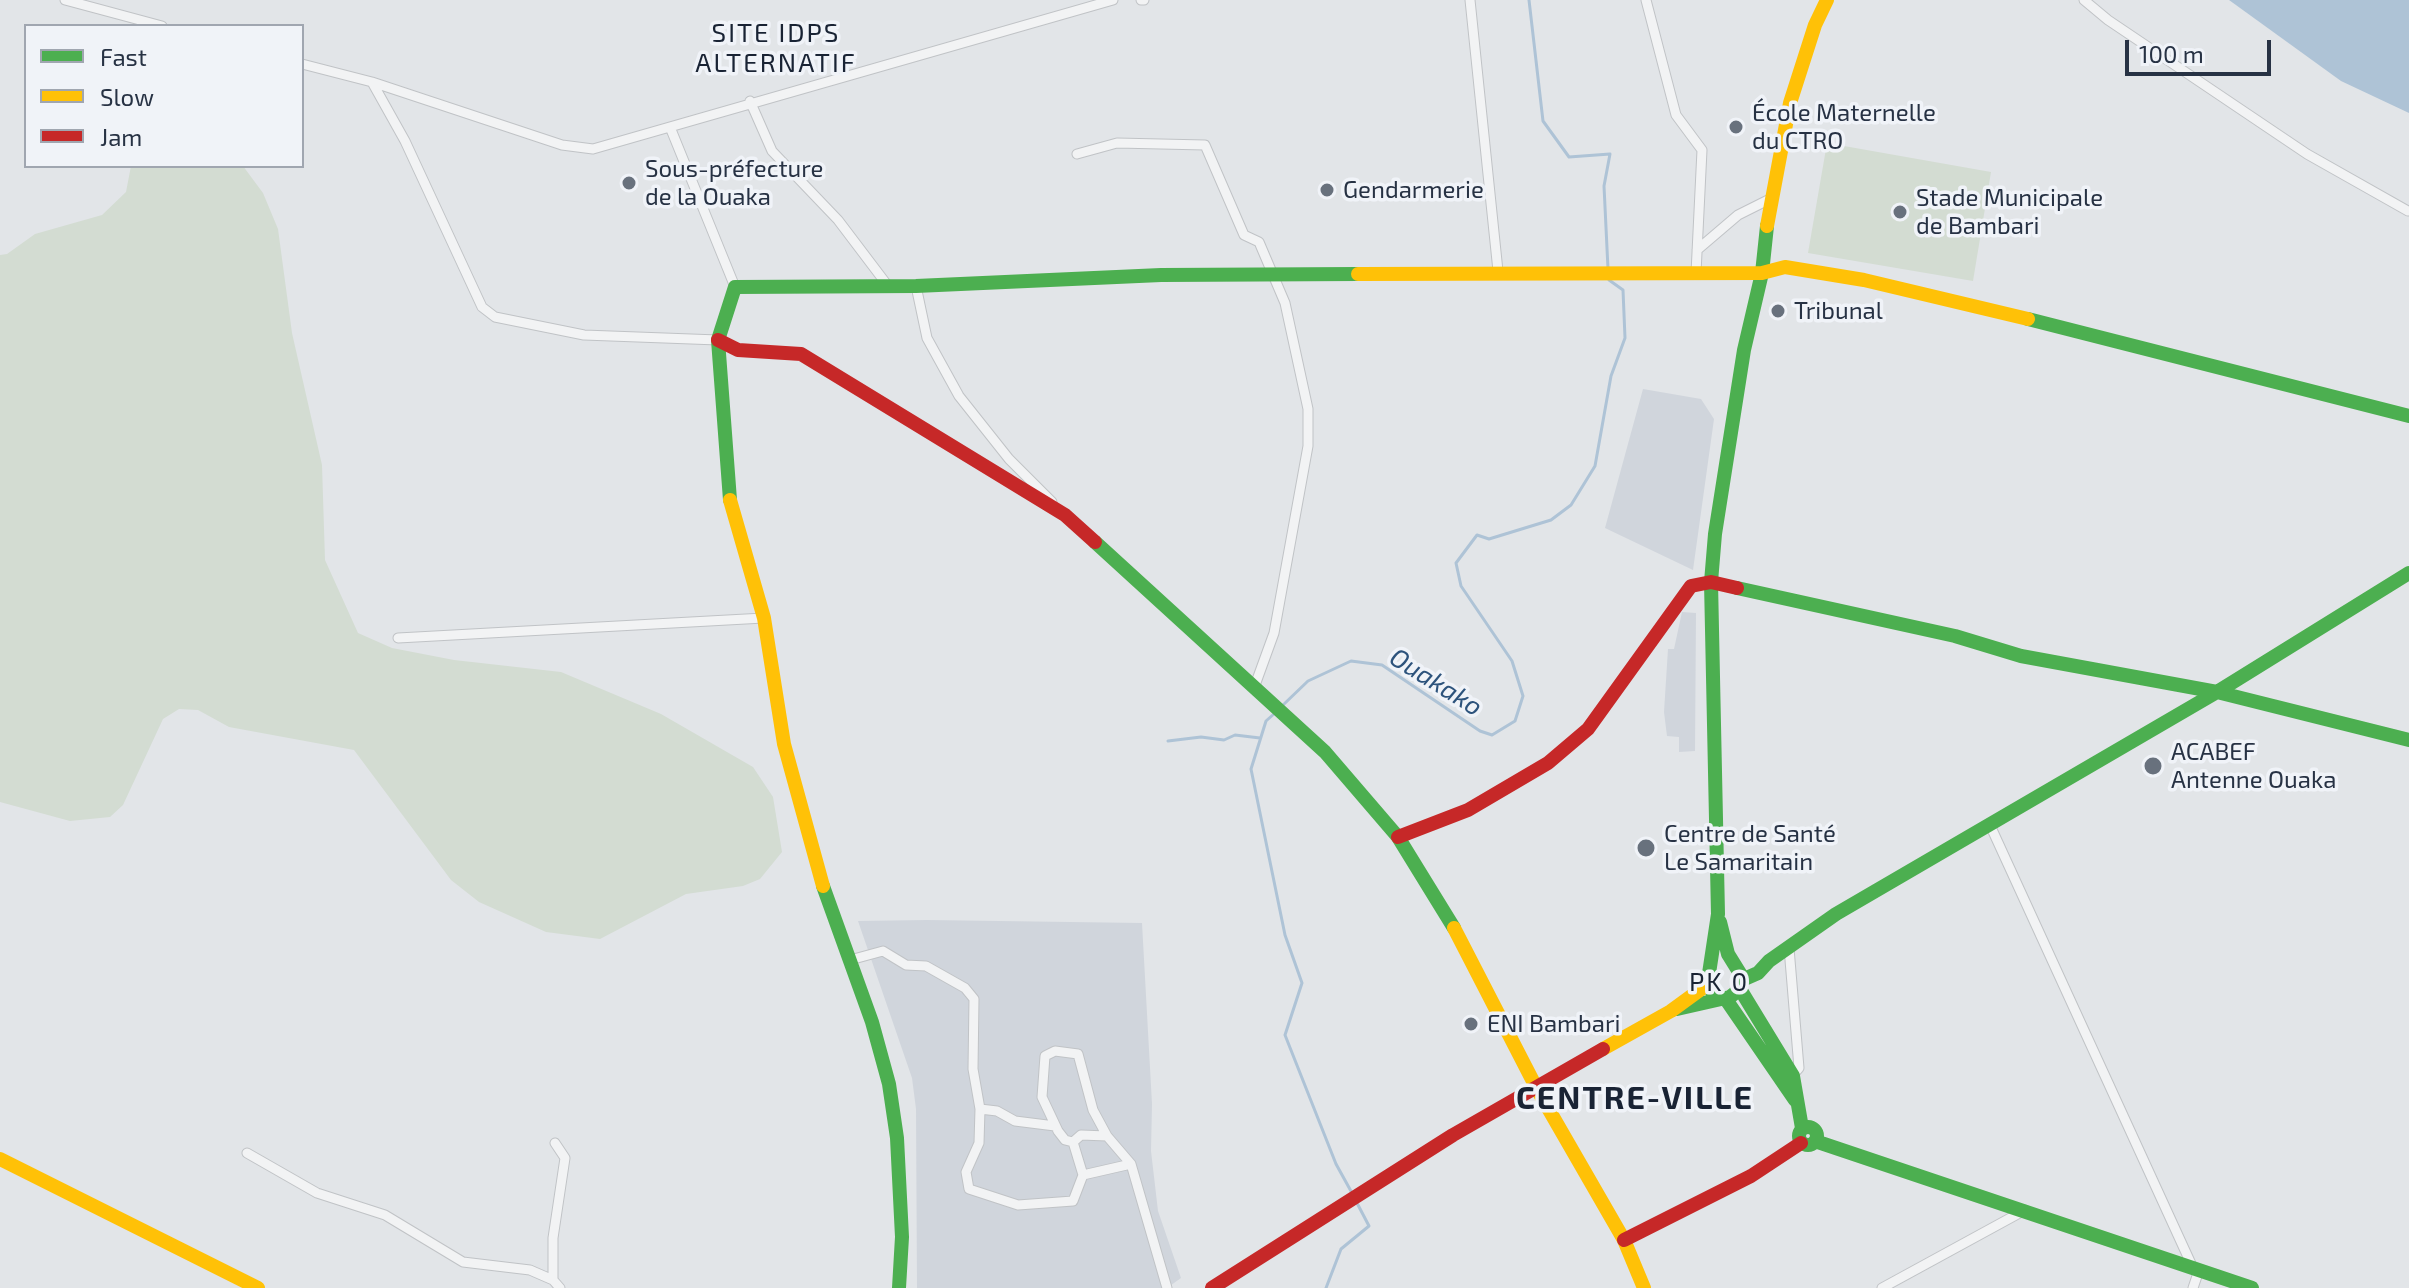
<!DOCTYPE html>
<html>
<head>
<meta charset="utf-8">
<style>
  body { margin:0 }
  #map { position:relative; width:2409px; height:1288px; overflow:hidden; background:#e2e5e8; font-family:"Exo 2",sans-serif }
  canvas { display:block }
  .legend { position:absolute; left:24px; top:24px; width:280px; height:144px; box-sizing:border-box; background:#f0f3f8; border:2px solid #a0a6b0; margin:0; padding:10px 14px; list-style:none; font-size:24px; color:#273244 }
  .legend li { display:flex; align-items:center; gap:16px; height:40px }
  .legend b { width:40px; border:2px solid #a0a6b0 }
  .scale { position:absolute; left:2125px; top:40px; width:146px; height:36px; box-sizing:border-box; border:4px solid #273244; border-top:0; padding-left:10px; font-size:24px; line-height:28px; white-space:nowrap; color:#273244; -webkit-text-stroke:6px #f0f3f8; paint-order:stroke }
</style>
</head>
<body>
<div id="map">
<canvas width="2409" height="1288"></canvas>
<ul class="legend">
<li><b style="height:10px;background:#4caf50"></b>Fast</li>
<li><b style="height:10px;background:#ffc107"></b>Slow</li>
<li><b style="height:10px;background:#c62828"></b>Jam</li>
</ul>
<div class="scale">100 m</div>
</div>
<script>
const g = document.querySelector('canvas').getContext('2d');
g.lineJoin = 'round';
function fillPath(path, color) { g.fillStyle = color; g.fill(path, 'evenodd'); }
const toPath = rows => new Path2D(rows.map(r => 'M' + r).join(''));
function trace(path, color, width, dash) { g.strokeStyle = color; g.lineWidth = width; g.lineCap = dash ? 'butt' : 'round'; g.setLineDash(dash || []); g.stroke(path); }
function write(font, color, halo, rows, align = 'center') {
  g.font = font + ' "Exo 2",sans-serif'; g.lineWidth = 7; g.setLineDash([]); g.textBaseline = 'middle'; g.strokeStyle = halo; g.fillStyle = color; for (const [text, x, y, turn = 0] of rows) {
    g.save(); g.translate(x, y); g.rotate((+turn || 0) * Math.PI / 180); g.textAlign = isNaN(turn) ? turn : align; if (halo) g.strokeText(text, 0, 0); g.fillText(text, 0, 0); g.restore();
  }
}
fillPath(toPath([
  [1643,389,1701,399,1714,419,1693,570,1605,528],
  [1682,612,1696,613,1695,751,1679,752,1679,737,1667,736,1664,712,1668,649,1674,649],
  [927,920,1142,923,1152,1104,1151,1151,1158,1211,1181,1278,1167,1288,917,1288,916,1109,912,1078,858,921]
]), '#d0d5dc');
fillPath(toPath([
  [1827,143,1991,172,1973,281,1808,253],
  [131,166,243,166,263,193,278,229,292,333,322,465,325,560,358,633,392,648,454,660,561,672,661,714,753,767,773,797,782,852,760,879,743,886,686,894,600,939,546,932,479,902,451,880,354,750,229,727,198,710,179,709,163,719,123,805,110,817,70,821,0,802,0,255,7,254,35,234,102,215,126,192]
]), '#d3dcd2');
fillPath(toPath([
  [2229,0,2409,0,2409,113,2341,81]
]), '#aec3d6');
trace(toPath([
  [1529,0,1543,121,1569,157,1610,154,1604,186,1608,269],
  [1283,705,1308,681,1351,661,1382,665,1480,731,1492,735,1515,721,1523,696,1512,661,1461,586,1456,563,1477,535,1489,539,1551,520,1571,505,1595,466,1611,376,1625,338,1623,290,1609,280],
  [1275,713,1266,721,1251,769,1285,935,1302,983,1285,1035,1336,1164,1352,1193],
  [1168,741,1201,737,1224,740,1235,735,1260,738],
  [1326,1288,1341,1249,1369,1226,1357,1203]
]), '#aec3d6', 3);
const street = toPath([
  [65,0,162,26],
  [1141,0,1144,0],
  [1470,0,1498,271],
  [1646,0,1676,115,1702,150,1696,273],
  [2084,0,2108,20,2307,154,2408,211],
  [302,64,372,82,562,145,593,149,1113,0],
  [372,82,405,141,482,307,495,317,584,335,718,340],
  [750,101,772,151,838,220,888,286],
  [670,127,735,287],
  [1077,154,1117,143,1205,145,1244,235,1259,242,1285,303,1308,409,1308,446,1274,633,1254,688],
  [1697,250,1738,215,1772,198],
  [916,286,927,338,959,396,1009,459,1052,502],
  [398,638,764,618],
  [1990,825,2193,1268],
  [1789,948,1799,1068,1791,1077],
  [850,960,883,951,906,965,926,966,965,988,974,999,973,1069,980,1109],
  [1055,1126,1015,1121,997,1111,980,1109,979,1143,966,1172,969,1189,1018,1205,1073,1201,1083,1175,1131,1164],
  [1073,1142,1065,1140,1058,1131,1042,1097,1045,1056,1055,1051,1078,1054,1093,1110,1107,1136,1131,1164,1167,1288],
  [555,1143,565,1158,553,1238,553,1280,560,1288],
  [247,1153,317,1193,385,1215,463,1262,530,1270,553,1280],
  [1083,1175,1073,1142,1081,1135,1107,1136],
  [1882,1288,2025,1210],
  [2193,1288,2199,1270]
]);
trace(street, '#c0c3c6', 11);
trace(street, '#f2f3f4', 9);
trace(toPath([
  [2028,319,2409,416],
  [730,500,718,340,735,287,916,286,1161,275,1358,274],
  [1095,542,1325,752,1398,837,1454,928],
  [1737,588,1955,636,2021,656,2217,692,2409,740],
  [823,886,872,1022,889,1084,897,1138,902,1237,899,1288],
  [1742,980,1758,973,1769,961,1836,914,2217,692,2409,573],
  [1740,989,1793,1076,1802,1128],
  [1719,997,1712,992,1708,980,1718,914,1711,582,1715,534,1744,350,1762,273,1767,226],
  [1725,998,1795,1100],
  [1677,1009,1730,997,1740,989,1741,975,1728,954,1720,922],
  '1799 1136a9 9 0 1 1 18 0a9 9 0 1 1-18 0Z',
  [1815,1141,2252,1288]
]), '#4caf50', 14);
trace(toPath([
  [1767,226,1790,103,1815,25,1827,0],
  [1358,274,1762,273,1785,267,1864,280,2028,319],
  [730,500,764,618,784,744,823,886],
  [1454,928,1537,1089,1624,1240,1644,1288],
  [1603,1049,1671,1011,1708,984],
  [0,1159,258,1288]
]), '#ffc107', 14);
trace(toPath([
  [718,340,738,350,801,354,1065,515,1095,542],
  [1398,837,1468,810,1548,763,1588,729,1691,586,1711,582,1737,588],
  [1624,1240,1751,1176,1801,1143],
  [1212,1288,1453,1135,1603,1049]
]), '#c62828', 14);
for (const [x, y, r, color] of [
  [1736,127,8,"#68717d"],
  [629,183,8,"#68717d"],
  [1327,190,8,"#68717d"],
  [1900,212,8,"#68717d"],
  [1778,311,8,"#68717d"],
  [2153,766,10,"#68717d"],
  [1646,848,10,"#68717d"],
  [1471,1024,8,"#68717d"]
]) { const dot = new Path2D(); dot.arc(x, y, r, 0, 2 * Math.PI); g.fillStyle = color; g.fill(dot); trace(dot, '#f0f3f8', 3); }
write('24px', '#273244', '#f0f3f8', [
  ["École Maternelle",1752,113],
  ["du CTRO",1752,141],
  ["Sous-préfecture",645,169],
  ["de la Ouaka",645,197],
  ["Gendarmerie",1343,190],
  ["Stade Municipale",1916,198],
  ["de Bambari",1916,226],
  ["Tribunal",1794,311],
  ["ACABEF",2171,752],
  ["Antenne Ouaka",2171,780],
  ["Centre de Santé",1664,834],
  ["Le Samaritain",1664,862],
  ["ENI Bambari",1487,1024]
], 'left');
g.letterSpacing = '2px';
write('26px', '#192334', '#f0f3f8', [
  ["SITE IDPS",776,33],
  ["ALTERNATIF",776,63],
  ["PK 0",1719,982]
]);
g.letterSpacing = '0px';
write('italic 26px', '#2d537c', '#f0f3f8', [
  ["Ouakako",1436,682,32]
]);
g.letterSpacing = '2px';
write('bold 32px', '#192334', '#f0f3f8', [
  ["CENTRE-VILLE",1635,1098]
]);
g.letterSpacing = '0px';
</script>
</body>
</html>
